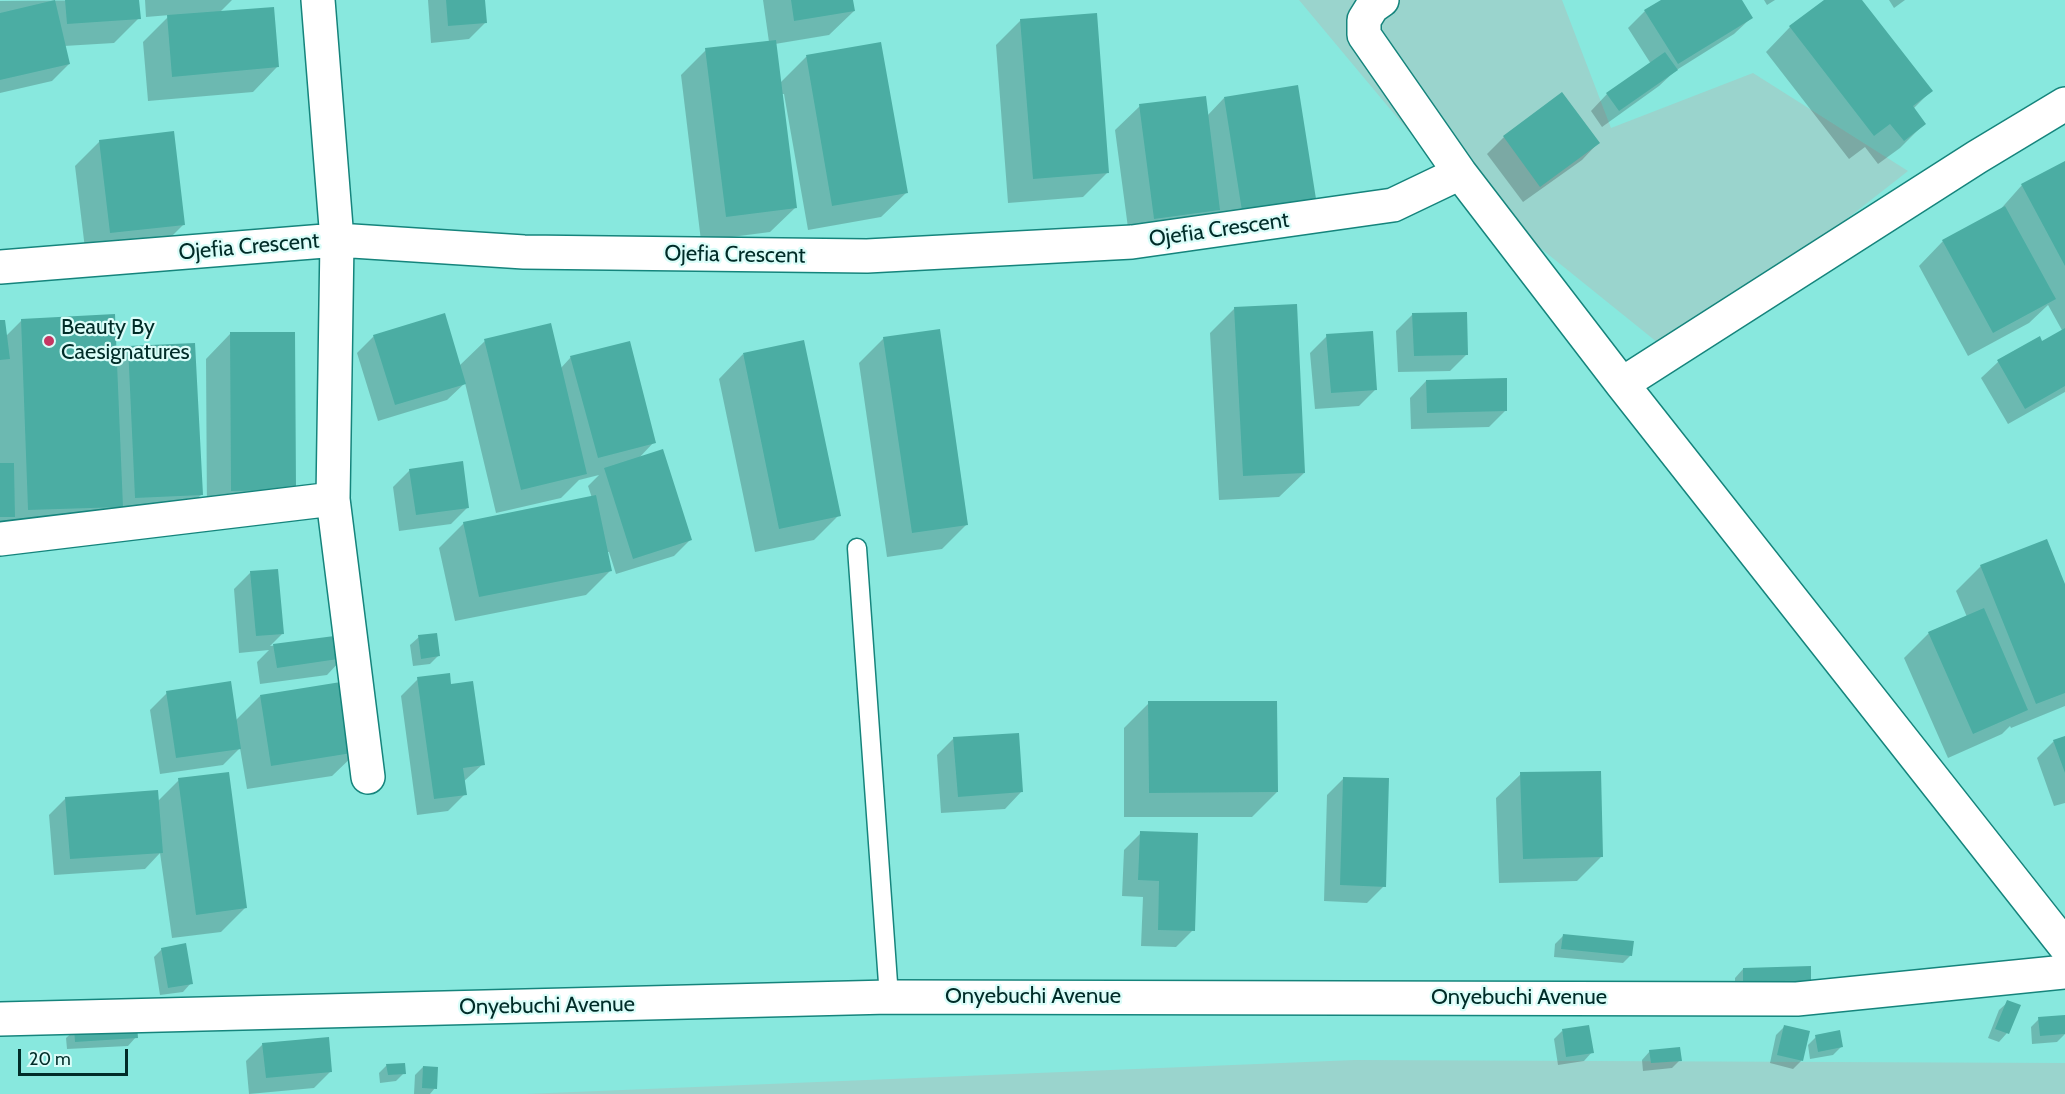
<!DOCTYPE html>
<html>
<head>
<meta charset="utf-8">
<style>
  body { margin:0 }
  #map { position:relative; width:2065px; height:1094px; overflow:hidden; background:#88e8de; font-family:Cabin,sans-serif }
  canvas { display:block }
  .scale { position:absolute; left:18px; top:1049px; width:110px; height:27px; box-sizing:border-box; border:3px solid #002c28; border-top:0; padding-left:8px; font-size:18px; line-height:21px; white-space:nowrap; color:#002c28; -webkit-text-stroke:4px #dafdf9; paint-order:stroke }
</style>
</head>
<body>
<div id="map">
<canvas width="2065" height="1094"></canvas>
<div class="scale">20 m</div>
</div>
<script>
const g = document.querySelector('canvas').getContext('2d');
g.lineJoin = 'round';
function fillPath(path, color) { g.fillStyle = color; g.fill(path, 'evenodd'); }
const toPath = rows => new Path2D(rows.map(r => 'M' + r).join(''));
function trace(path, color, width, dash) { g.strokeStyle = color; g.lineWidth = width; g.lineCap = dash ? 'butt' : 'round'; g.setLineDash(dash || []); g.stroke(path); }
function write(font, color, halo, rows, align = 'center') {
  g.font = font + ' Cabin,sans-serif'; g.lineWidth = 4.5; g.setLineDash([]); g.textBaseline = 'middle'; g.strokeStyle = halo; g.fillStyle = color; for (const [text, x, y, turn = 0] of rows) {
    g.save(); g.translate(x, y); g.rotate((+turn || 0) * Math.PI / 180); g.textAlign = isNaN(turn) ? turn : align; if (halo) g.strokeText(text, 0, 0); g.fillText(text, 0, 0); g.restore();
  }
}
fillPath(toPath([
  [1299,0,1562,0,1611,128,1753,73,1908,171,1673,355,1436,164],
  [1355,1060,2065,1063,2065,1094,525,1094]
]), '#9ad4cd');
fillPath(toPath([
  [138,0,139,18,114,43,64,46,69,64,52,81,0,93,0,1],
  [145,0,232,0,219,13,277,67,253,92,148,101,143,42,170,15,146,17],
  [428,0,484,0,486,22,469,39,431,43],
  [763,0,852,0,854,11,829,35,775,44,780,83,806,57,880,44,906,193,881,217,808,230,784,94,781,94,795,208,770,232,701,241,681,75,706,50,769,42],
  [1663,0,1740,0,1751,18,1734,34,1675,71,1659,86,1602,127,1591,111,1607,94,1651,64,1628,28,1645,11],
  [1764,0,1775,0,1767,5],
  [1826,0,1860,0,1931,91,1913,109,1924,124,1900,148,1878,164,1865,147,1849,159,1766,52,1790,27],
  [1889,0,1905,0,1894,8],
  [1021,20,1108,172,1083,197,1008,203,996,45],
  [1224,98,1315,199,1290,224,1130,243,1115,130,1140,106,1207,116],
  [1504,137,1598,143,1582,160,1523,202,1487,154],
  [100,141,183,225,159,249,86,257,75,166],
  [2065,163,2065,392,2008,424,1981,378,1998,362,2063,332,2048,305,2029,323,1968,356,1919,266,1943,241,1998,212,2022,185],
  [1235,308,1304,473,1279,497,1219,500,1210,333],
  [1413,314,1467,354,1450,371,1398,372,1396,331],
  [21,321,115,360,128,347,201,495,176,520,0,530,0,322,6,336],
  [230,334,295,490,207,515,206,359],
  [374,336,459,366,485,341,560,369,571,357,654,442,638,459,691,539,674,556,616,574,609,552,607,552,611,570,586,595,455,621,439,548,464,523,592,498,588,486,599,475,579,480,561,498,496,513,465,383,447,400,378,421,357,353],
  [1327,336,1376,389,1359,406,1315,409,1310,353],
  [884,338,967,524,942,549,887,557,859,363],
  [743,354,839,515,814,540,755,552,719,379],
  [1426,381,1506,410,1489,427,1411,429,1410,398],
  [410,470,468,507,451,524,399,531,393,487],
  [1981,566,2065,589,2065,706,2011,728,2010,726,2002,734,1948,758,1904,658,1929,633,1967,617,1956,591],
  [251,572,282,634,270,646,340,637,343,658,327,675,260,684,257,662,269,650,239,653,234,589],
  [419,637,438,656,430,664,413,666,410,645],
  [418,679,450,686,483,764,463,782,465,794,448,811,417,815,401,696],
  [167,693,235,721,260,696,357,752,332,776,247,789,240,748,223,765,160,774,150,710],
  [1149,703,1277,792,1252,817,1124,817,1124,728],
  [2065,737,2065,803,2054,806,2037,758,2054,741],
  [954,738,1021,792,1005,809,941,813,937,755],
  [1521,774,1602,856,1577,881,1499,883,1496,798],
  [1344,778,1384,886,1367,903,1324,901,1327,795],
  [179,780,246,907,221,932,172,938,160,853,145,869,54,875,49,815,66,798,158,801],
  [1141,833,1193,930,1176,947,1141,946,1143,897,1122,896,1124,850],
  [1563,936,1631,955,1623,963,1554,957,1555,944],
  [162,949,191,983,183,992,160,995,154,957],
  [1809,968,1735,994,1735,978,1743,969],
  [2008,1002,2007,1033,1999,1042,1988,1038,1999,1010],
  [2039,1019,2065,1034,2057,1042,2032,1044,2031,1027],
  [1784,1027,1802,1060,1793,1069,1770,1063,1776,1035],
  [75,1030,136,1037,128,1046,67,1049,66,1038],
  [1562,1031,1592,1052,1584,1061,1558,1065,1554,1039],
  [1816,1037,1841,1047,1833,1055,1810,1059,1808,1045],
  [263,1044,330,1072,314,1088,249,1094,246,1061],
  [1650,1051,1680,1060,1672,1068,1643,1071,1642,1060],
  [387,1065,404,1073,396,1081,380,1083,379,1073],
  [423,1067,435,1088,430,1094,414,1094,415,1075]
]), '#0003');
fillPath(toPath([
  [55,0,70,64,0,80,0,13],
  [65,0,139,0,141,19,67,24],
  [446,0,485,0,487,23,448,26],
  [791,0,853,0,855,11,794,21],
  [1661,0,1742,0,1753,18,1678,64,1644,10],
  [1824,0,1862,0,1933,91,1913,106,1926,124,1904,141,1890,124,1874,136,1789,26],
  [274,7,279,67,172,77,167,15],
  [1097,13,1109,173,1033,179,1020,19],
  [776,40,797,208,726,217,705,48],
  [881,42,908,193,832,206,806,55],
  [1665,52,1678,70,1619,111,1606,93],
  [1298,85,1316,199,1242,211,1224,97],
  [1562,92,1600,143,1540,187,1503,136],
  [1206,96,1220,210,1154,219,1139,104],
  [174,131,185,225,110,233,99,140],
  [2065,161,2065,266,2021,184],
  [2005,206,2056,299,1993,333,1942,240],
  [1297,304,1305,473,1243,476,1234,307],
  [1467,312,1468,355,1414,356,1412,313],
  [445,313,466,384,395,405,373,335],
  [115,314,123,507,28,510,21,319],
  [0,320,5,320,10,359,0,360],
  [551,323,587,474,521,490,484,339],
  [2065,328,2065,386,2025,409,1997,360,2040,336,2042,341],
  [940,329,968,525,912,533,883,337],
  [1373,331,1377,390,1331,393,1326,334],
  [230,332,295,332,296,490,231,491],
  [804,340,841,516,779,529,743,353],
  [630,341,656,443,598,458,570,356],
  [195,343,203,495,135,498,128,346],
  [1507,378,1507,411,1427,413,1426,380],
  [663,449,692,540,633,559,604,468],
  [463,461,469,508,416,515,409,469],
  [0,463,14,463,15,517,0,517],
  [596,495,612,571,479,597,463,522],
  [2047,539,2065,584,2065,693,2036,704,1980,565],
  [278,569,284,634,256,636,250,571],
  [1984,608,2028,710,1973,734,1928,632],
  [437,633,440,656,421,659,418,635],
  [342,635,345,658,277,668,273,644],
  [450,673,451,684,473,681,485,765,463,768,467,795,434,799,417,677],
  [231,681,241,749,176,758,166,691],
  [347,681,358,752,271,766,260,695],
  [1148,701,1277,701,1278,792,1149,793],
  [1019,733,1023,792,958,797,953,737],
  [2065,736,2065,773,2053,740],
  [1601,771,1603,857,1523,859,1520,772],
  [229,772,247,908,196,915,178,778],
  [1343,777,1389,778,1386,887,1340,885],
  [158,790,163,853,70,859,65,797],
  [1140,831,1198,833,1195,931,1158,930,1159,881,1138,880],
  [1563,934,1634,941,1632,956,1561,949],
  [186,943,193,984,168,988,161,948],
  [1811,966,1811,986,1743,987,1743,968],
  [2007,1000,2021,1005,2009,1034,1995,1029],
  [2065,1015,2065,1034,2040,1036,2038,1017],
  [137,1025,138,1038,75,1042,74,1028],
  [1589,1025,1594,1053,1566,1057,1562,1029],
  [1784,1025,1810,1031,1803,1061,1777,1055],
  [1840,1030,1843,1047,1818,1052,1815,1035],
  [329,1037,332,1072,266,1078,262,1043],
  [1680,1047,1682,1061,1651,1063,1649,1050],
  [405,1063,406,1074,388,1075,386,1064],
  [423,1066,438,1067,437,1089,422,1088]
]), '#4bada3');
const lane = toPath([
  [857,548,889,997]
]);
const street = toPath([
  [318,0,337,240,333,499,368,777],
  [1382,0,1372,7,1364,20,1364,35,1460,173,1622,384,2065,946],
  [0,267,337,240,524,252,867,256,1132,242,1393,205,1460,173],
  [1622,384,1977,157,2065,104],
  [0,539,333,499],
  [0,1019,889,997,1797,999,2065,972]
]);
trace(lane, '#15847c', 21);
trace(street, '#15847c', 36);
trace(lane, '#fff', 18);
trace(street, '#fff', 33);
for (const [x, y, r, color] of [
  [49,341,6,"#c53763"]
]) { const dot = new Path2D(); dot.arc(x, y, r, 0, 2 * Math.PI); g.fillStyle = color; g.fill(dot); trace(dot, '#dafdf9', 2); }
write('22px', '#002c28', '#dafdf9', [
  ["Ojefia Crescent",1219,230,-8],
  ["Ojefia Crescent",249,247,-5],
  ["Ojefia Crescent",735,255,1],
  ["Onyebuchi Avenue",1033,997],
  ["Onyebuchi Avenue",1519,998],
  ["Onyebuchi Avenue",547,1006,-1]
]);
write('22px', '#002c28', '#dafdf9', [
  ["Beauty By",61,328],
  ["Caesignatures",61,353]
], 'left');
</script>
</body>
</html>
